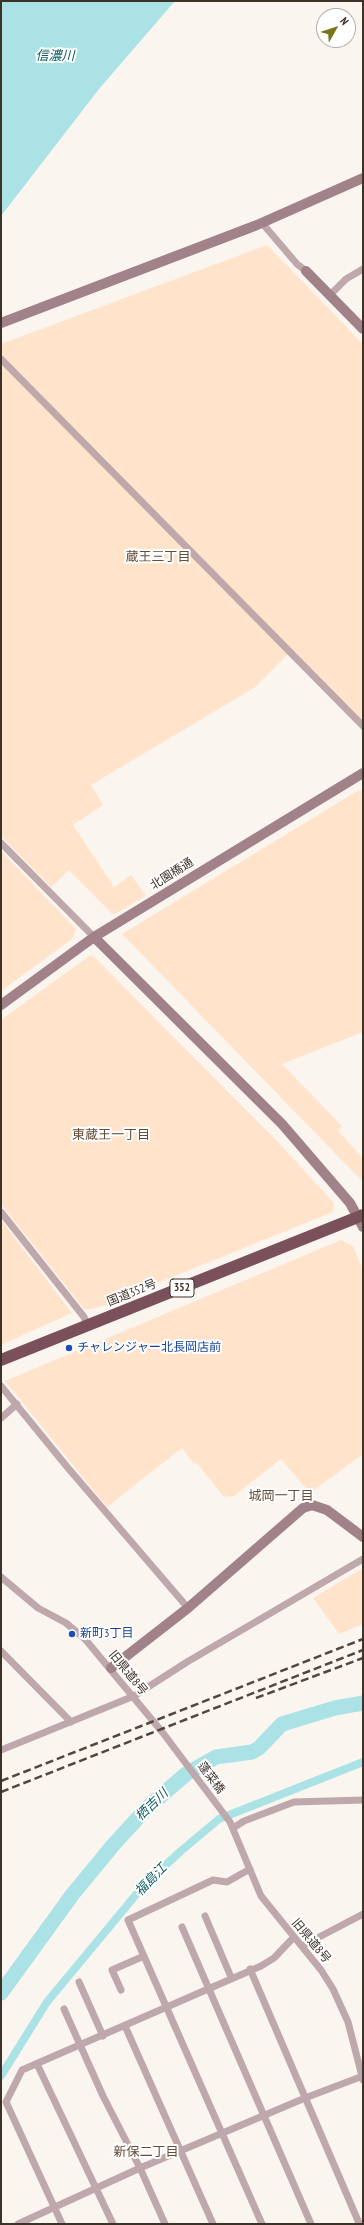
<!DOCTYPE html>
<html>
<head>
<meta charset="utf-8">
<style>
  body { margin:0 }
  #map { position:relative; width:364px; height:2225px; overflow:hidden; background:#fbf5f0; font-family:"PT Sans Narrow",sans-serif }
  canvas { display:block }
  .frame { position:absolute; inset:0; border:2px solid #3c3228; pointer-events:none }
  .north { position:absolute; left:316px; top:8px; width:40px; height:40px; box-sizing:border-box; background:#fff; border:1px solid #b1ada9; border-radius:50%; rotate:51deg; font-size:11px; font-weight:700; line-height:16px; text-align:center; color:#3c3228 }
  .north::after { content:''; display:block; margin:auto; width:14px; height:18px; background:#78761b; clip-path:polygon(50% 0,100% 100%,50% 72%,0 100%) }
</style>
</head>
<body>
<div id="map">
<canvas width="364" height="2225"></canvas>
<div class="frame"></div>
<div class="north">N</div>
</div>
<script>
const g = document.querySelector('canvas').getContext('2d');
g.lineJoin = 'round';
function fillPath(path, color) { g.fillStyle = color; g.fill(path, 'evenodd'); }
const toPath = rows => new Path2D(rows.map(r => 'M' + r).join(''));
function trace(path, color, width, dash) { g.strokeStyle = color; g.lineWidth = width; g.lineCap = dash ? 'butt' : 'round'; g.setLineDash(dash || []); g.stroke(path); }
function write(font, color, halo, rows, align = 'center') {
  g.font = font + ' "PT Sans Narrow","Noto Sans JP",sans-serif'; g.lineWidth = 4; g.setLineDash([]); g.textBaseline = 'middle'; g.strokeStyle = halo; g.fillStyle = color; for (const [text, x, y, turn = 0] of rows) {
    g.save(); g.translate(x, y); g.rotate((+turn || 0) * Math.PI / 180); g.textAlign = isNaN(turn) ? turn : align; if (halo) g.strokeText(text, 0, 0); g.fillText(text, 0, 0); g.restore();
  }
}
fillPath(toPath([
  [267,245,363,344,363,722,292,650,254,688,91,785,103,805,73,825,114,887,131,875,146,896,113,915,69,870,51,887,1,836,1,344],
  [359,790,363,791,363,1032,282,1064,342,1126,338,1131,363,1158,363,1182,122,934],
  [1,851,76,929,72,939,1,991],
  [89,956,94,957,277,1141,334,1203,333,1212,140,1290,133,1297,92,1309,84,1309,1,1204,1,1020],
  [1,1220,72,1313,1,1345],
  [341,1240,353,1246,363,1270,363,1454,310,1493,281,1459,234,1496,224,1497,196,1462,194,1464,182,1448,107,1507,5,1381],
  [363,1568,363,1624,339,1634,313,1598]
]), '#ffe4cb');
fillPath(toPath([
  [1,1,175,1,99,89,1,216]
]), '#aae2e6');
trace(toPath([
  [1,2076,47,2002,144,1885,182,1850,219,1819,363,1762]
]), '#aae2e6', 8);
trace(toPath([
  [1,1993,72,1895,114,1844,148,1807,186,1774,216,1757,252,1752,259,1748,282,1724,335,1708,363,1703]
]), '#aae2e6', 15);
trace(toPath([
  [262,223,297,264,306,271],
  [330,295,346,279,363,269],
  [1,359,363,726],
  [1,843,94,937],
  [1,1212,84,1317,88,1326],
  [1,1386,68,1468,188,1608],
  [1,1418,17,1404],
  [1,1577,38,1608,66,1623,85,1639,163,1733,230,1822,261,1896,321,1970,333,1989,348,2022,363,2080],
  [1,1651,71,1722],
  [1,1750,134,1696,187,1662,363,1559],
  [233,1828,244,1821,294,1802,363,1800],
  [250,1869,227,1882,213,1880,128,1920,262,2224],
  [205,1916,231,1977],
  [182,1927,311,2224],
  [302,1946,363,1914],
  [250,1969,359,2223],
  [79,1982,103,2036],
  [121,1990,112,1970,144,1956],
  [64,2009,103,2096,140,2168,165,2224],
  [125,2026,213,2224],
  [37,2064,113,2224],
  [18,2224,140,2168,305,2098,363,2076],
  [62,2224,6,2102,22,2070,261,1966,274,1958,293,1938]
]), '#bea8ac', 7);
trace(toPath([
  [306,271,363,329],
  [1,323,257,225,363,178],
  [94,937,282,1124,350,1203,363,1227],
  [1,1005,94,937,363,773],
  [111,1668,188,1608,303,1508,312,1505,327,1510,363,1537]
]), '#a18289', 10);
trace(toPath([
  [1,1360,363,1215]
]), '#7a505a', 12);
trace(toPath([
  [256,1698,363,1658],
  [1,1781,363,1639],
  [1,1792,363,1650]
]), '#51473e', 2.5, [8, 4]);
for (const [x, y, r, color] of [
  [69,1348,4,"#1a4fb4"],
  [72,1634,4,"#1a4fb4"]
]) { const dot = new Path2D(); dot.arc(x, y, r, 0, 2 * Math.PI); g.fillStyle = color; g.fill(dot); trace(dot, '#fff', 1.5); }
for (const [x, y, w] of [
  [182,1288,24]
]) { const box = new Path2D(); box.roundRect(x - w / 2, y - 9, w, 18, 3); g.fillStyle = '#fff'; g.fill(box); trace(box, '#3c3228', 1); }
write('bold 11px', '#3c3228', null, [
  ["352",182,1288]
]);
write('12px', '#3c3228', '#fff', [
  ["北園橋通",172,874,-32],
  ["国道352号",132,1293,-22],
  ["旧県道8号",128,1673,51],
  ["蓬菜橋",211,1778,53],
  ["旧県道8号",311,1941,50]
]);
write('12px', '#164399', '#fff', [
  ["チャレンジャー北長岡店前",77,1348],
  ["新町3丁目",80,1634]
], 'left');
write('italic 13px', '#0b5a60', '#fff', [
  ["信濃川",55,56],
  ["栖吉川",152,1805,-44],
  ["福島江",151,1880,-46]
]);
write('13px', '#654e38', '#fff', [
  ["蔵王三丁目",158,557],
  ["東蔵王一丁目",111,1135],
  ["城岡一丁目",281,1496],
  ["新保二丁目",146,2152]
]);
</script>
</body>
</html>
